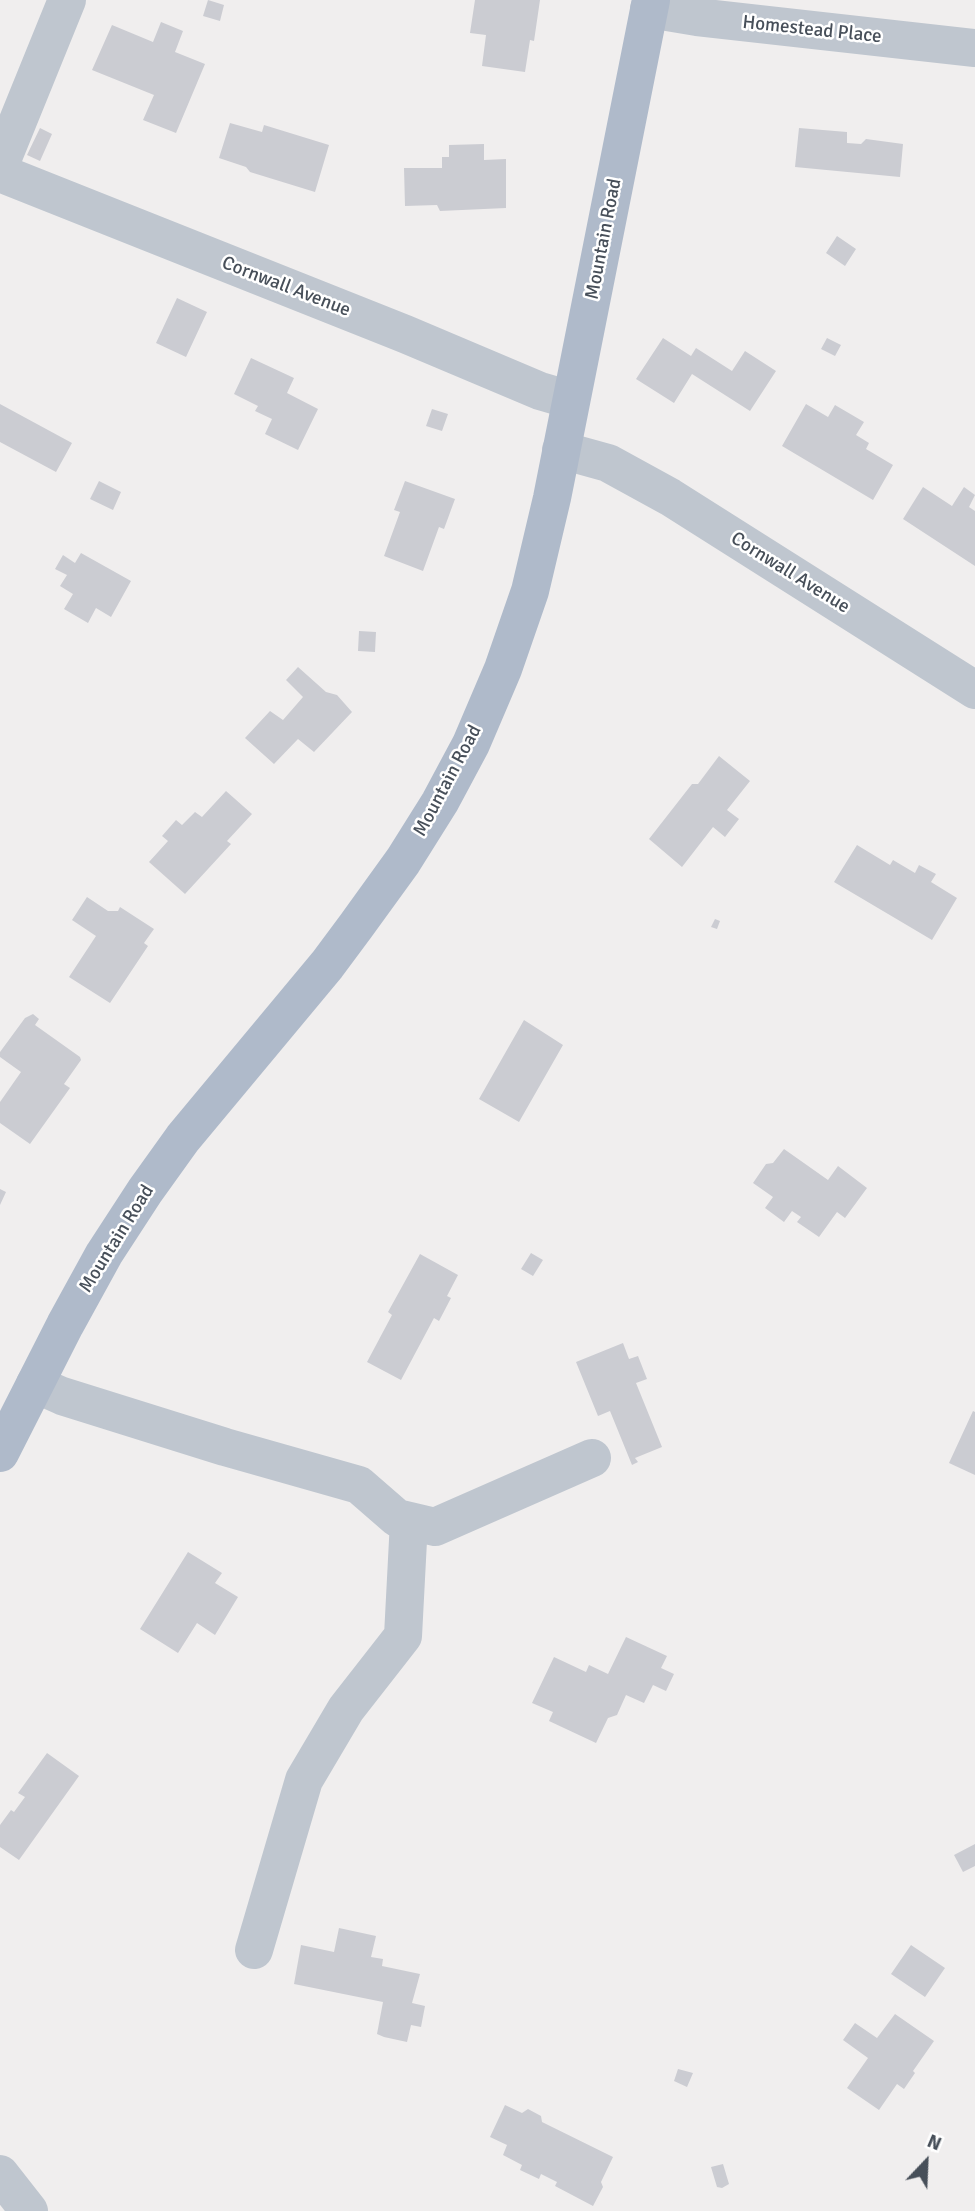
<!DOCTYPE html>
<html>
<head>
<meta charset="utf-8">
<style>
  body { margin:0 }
  #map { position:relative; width:975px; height:2211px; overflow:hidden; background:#f0eeee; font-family:Signika,sans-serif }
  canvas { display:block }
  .north { position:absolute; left:891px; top:2127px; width:70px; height:70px; -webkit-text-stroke:5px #fff; paint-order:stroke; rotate:23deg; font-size:19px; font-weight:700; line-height:28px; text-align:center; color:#474f59 }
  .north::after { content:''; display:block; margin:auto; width:24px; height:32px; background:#474f59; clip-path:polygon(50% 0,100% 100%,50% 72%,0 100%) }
</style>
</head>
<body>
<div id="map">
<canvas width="975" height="2211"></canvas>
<div class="north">N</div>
</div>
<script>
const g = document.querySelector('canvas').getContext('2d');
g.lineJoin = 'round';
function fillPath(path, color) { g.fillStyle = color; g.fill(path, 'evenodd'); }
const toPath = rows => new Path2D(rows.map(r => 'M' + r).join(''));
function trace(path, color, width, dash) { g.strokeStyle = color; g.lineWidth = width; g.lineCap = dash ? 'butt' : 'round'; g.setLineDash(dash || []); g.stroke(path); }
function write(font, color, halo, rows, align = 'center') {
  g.font = font + ' Signika,sans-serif'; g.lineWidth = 5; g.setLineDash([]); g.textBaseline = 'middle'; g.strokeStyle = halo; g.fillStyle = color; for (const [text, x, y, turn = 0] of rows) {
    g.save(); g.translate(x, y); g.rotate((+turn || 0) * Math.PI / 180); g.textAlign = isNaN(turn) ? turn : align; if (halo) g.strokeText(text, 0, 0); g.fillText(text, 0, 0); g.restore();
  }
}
fillPath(toPath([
  [208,0,224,5,220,21,203,16],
  [475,0,540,0,534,41,530,40,525,72,482,66,486,35,470,33],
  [161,22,183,31,175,52,205,64,176,133,143,120,154,95,92,70,112,25,153,42],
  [230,123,262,132,264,125,329,145,315,192,250,172,246,167,219,158],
  [40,128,52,134,40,161,27,155],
  [799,128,847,132,847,143,861,144,866,139,903,144,900,177,795,167],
  [484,144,484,160,506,159,506,208,440,211,437,205,405,206,404,168,442,168,442,157,449,157,449,145],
  [837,236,856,249,845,266,826,253],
  [177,298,207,312,186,357,156,343],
  [663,338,691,356,696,348,732,371,745,351,776,371,750,411,692,374,674,403,636,379],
  [827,338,841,345,835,356,821,349],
  [251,358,294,378,287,393,318,409,298,450,265,434,272,419,255,411,258,406,234,394],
  [0,404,72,443,56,472,0,442],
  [806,404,828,417,835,405,864,422,856,435,869,443,866,449,893,465,873,500,782,446],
  [432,409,448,414,442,431,426,426],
  [99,481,121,492,113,510,90,499],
  [405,481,455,499,444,529,439,527,423,571,384,556,400,512,394,510],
  [923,487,952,506,964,487,975,495,969,507,975,511,975,566,903,519],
  [81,553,131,581,111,617,96,608,88,623,64,609,73,594,60,586,67,575,55,569,63,555,75,563],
  [359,631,376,632,375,652,358,651],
  [298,667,326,692,337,695,352,712,314,752,298,739,274,764,245,738,270,711,283,720,303,697,286,680],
  [719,756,750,781,727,810,739,819,725,837,713,827,682,867,649,839,692,784,698,784],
  [226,791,252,814,227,841,231,844,185,894,149,862,168,841,162,836,176,820,182,825,195,812,202,817],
  [857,845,890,865,893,860,915,873,919,865,936,874,931,882,957,898,932,940,834,882],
  [87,897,108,911,118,911,120,907,154,929,144,943,148,946,110,1003,69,977,96,936,72,920],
  [715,919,720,921,717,929,711,927],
  [33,1014,39,1019,35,1025,80,1057,81,1060,64,1084,70,1088,30,1144,0,1123,0,1102,21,1072,0,1057,0,1052,25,1018],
  [524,1020,563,1045,519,1122,479,1099],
  [784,1149,828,1180,838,1166,867,1188,845,1218,837,1212,819,1237,797,1222,801,1217,792,1211,784,1222,765,1208,773,1197,753,1183,766,1164,773,1163],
  [0,1189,6,1192,0,1205],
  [531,1253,543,1260,533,1276,521,1269],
  [420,1254,458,1275,447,1296,451,1298,439,1321,434,1318,401,1380,367,1362,392,1315,388,1312],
  [623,1343,629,1359,638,1356,647,1379,636,1383,662,1447,635,1458,638,1462,632,1465,610,1411,598,1416,576,1362],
  [973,1411,975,1412,975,1475,949,1463],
  [188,1552,222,1573,215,1583,238,1597,215,1635,197,1623,178,1653,140,1629],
  [626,1637,667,1656,661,1668,674,1674,666,1691,653,1685,644,1703,626,1695,617,1715,608,1718,596,1743,549,1721,553,1712,532,1703,554,1657,586,1672,589,1665,608,1674],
  [47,1753,79,1776,19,1860,0,1847,0,1825,11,1810,14,1812,25,1797,18,1793],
  [975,1844,975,1866,963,1872,954,1855],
  [339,1928,376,1936,371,1957,383,1959,382,1966,420,1974,412,2003,425,2006,421,2027,411,2025,407,2042,384,2037,377,2034,383,2002,294,1984,301,1945,334,1952],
  [911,1945,945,1968,925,1997,891,1974],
  [895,2014,934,2041,913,2071,915,2073,904,2089,897,2084,879,2110,847,2088,868,2058,843,2040,855,2023,877,2038],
  [678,2069,693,2073,687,2087,674,2081],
  [505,2105,522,2113,528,2109,541,2116,542,2122,613,2157,601,2182,603,2187,593,2206,555,2186,557,2182,541,2174,539,2179,520,2170,522,2165,503,2155,507,2145,490,2137],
  [723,2164,729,2184,722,2188,717,2187,711,2167]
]), '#cbccd2');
trace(toPath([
  [649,9,697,17,975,48],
  [0,165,67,0],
  [0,173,405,334,540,391,571,400],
  [561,450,608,463,670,497,975,690],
  [35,1384,62,1396,225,1447,359,1485,397,1518,435,1527,592,1458],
  [254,1950,304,1780,346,1709,403,1636,409,1521],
  [0,2174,29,2211]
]), '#bfc6cf', 38);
trace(toPath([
  [0,1453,65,1325,104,1254,145,1191,183,1138,327,965,356,926,403,861,440,802,471,744,503,669,530,591,552,498,651,0]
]), '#afbaca', 38);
write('19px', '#474f59', '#fff', [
  ["Homestead Place",812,30,6],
  ["Mountain Road",604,239,-79],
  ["Cornwall Avenue",286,287,21],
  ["Cornwall Avenue",790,573,32],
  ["Mountain Road",448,781,-62],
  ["Mountain Road",117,1239,-58]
]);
</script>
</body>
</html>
